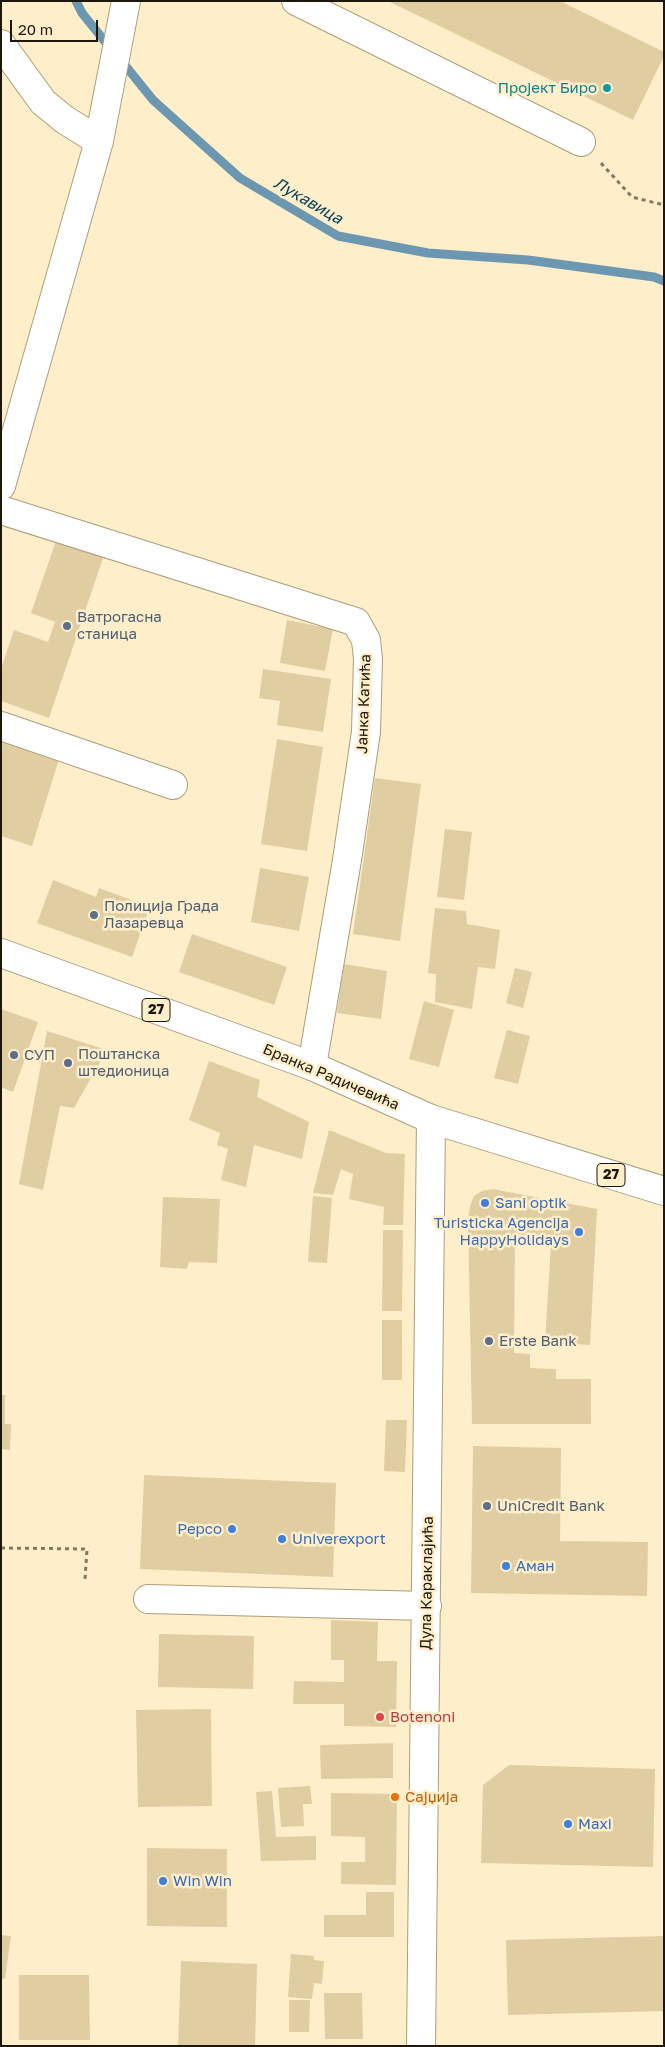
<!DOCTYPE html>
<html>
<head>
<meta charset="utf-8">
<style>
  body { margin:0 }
  #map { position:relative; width:665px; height:2047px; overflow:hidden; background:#feeeca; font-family:"Golos Text",sans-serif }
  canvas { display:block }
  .frame { position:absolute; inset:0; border:2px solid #1c170a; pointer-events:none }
  .scale { position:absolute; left:10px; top:20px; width:88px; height:22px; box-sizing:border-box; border:2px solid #1c170a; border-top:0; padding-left:6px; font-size:15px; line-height:18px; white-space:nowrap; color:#1c170a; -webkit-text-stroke:4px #feeeca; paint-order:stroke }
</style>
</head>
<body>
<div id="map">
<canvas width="665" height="2047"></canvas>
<div class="frame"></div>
<div class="scale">20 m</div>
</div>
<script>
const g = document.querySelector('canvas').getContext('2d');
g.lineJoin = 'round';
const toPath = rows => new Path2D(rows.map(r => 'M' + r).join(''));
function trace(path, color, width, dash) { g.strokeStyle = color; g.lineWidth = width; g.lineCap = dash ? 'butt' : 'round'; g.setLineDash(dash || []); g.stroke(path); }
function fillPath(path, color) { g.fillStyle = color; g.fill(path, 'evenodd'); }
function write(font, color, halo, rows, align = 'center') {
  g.font = font + ' "Golos Text",sans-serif'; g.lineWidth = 5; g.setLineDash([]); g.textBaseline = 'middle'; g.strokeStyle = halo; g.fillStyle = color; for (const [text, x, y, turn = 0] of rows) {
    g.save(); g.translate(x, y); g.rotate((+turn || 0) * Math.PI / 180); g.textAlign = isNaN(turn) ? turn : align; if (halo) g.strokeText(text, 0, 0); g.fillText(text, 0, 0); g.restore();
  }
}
trace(toPath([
  [76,1,82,13,111,49],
  [120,59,153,100,240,178,338,236,428,253,528,260,654,277,664,281]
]), '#6c97b1', 9);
fillPath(toPath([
  [388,1,560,1,664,52,664,56,633,120],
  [57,538,104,555,49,718,1,701,1,669,14,630,48,642,55,622,31,613],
  [287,620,333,629,325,671,280,663],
  [263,669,331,679,323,732,277,725,280,701,259,698],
  [277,739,323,747,307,851,261,844],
  [1,740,59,759,32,846,1,836],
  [375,778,421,784,400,941,353,934],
  [445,829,472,832,464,900,437,897],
  [260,868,309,877,299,931,251,922],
  [53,880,96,897,99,888,150,907,132,957,37,923],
  [435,908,466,911,467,924,500,930,495,969,478,967,472,1009,435,1002,436,974,428,973],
  [192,934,287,967,274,1005,179,972],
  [344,964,387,971,381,1019,337,1013],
  [515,968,532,972,523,1008,506,1003],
  [424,1001,454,1010,439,1067,409,1059],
  [1,1009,38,1022,13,1092,1,1087],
  [507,1030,530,1036,518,1084,494,1078],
  [47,1031,107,1050,74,1108,60,1106,43,1190,19,1184],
  [209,1061,260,1080,257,1097,309,1122,302,1159,254,1145,246,1187,221,1180,228,1149,217,1145,220,1133,189,1120],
  [329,1130,386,1153,405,1154,403,1225,383,1225,384,1207,349,1199,353,1174,341,1169,333,1195,313,1193],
  [493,1189,597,1209,590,1345,545,1342,551,1244,515,1233,514,1353,530,1354,530,1368,556,1369,556,1379,591,1379,591,1424,472,1424,468,1220,470,1206,474,1196,482,1191],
  [313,1196,332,1198,327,1263,308,1262],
  [163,1197,220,1199,217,1263,189,1262,187,1269,160,1267],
  [383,1230,403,1230,402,1311,382,1311],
  [382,1320,402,1320,402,1380,382,1380],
  [1,1395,5,1395,5,1424,11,1424,10,1450,1,1449],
  [386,1420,407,1420,405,1472,384,1471],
  [473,1446,561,1448,560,1541,648,1542,647,1596,471,1593],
  [144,1475,336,1483,333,1577,140,1569],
  [331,1620,378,1622,377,1661,397,1661,396,1727,344,1726,344,1704,293,1704,294,1681,344,1682,344,1660,331,1660],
  [159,1634,254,1636,253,1689,158,1687],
  [211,1709,212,1806,138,1807,136,1710],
  [393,1743,393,1778,321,1779,320,1745],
  [509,1765,655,1769,653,1867,481,1863,483,1785],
  [310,1786,312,1804,303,1804,304,1826,281,1827,278,1788],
  [272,1791,276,1837,316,1836,316,1860,261,1861,256,1792],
  [331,1793,397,1794,396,1885,341,1884,341,1862,365,1862,365,1837,331,1836],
  [147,1848,227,1849,227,1927,147,1926],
  [366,1892,394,1892,394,1937,324,1937,324,1915,366,1915],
  [1,1935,11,1936,5,1979,1,1978],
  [664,1936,664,2011,508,2015,506,1940],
  [291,1954,314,1956,314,1960,324,1961,322,1984,314,1983,312,1999,288,1997],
  [181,1961,257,1964,255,2046,178,2046],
  [19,1975,89,1975,90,2040,19,2040],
  [324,1993,362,1993,363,2039,325,2039],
  [289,2000,310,2000,309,2032,289,2032]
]), '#e0cda2');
const minor = toPath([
  [296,1,581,142],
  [1,44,43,102,65,120,99,141],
  [1,486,99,141,126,1],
  [1,510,356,622,366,640,368,659,366,732,347,860,312,1066],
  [1,726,173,785],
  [148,1599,427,1606],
  [421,2046,431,1119]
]);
const major = toPath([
  [1,953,312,1066,431,1119,664,1191]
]);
trace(minor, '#ac9e7c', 30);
trace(major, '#ac9e7c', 30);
trace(toPath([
  [601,163,632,197,664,205],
  [1,1548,87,1549,85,1579]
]), '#837962', 3, [4, 4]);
trace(minor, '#fff', 28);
trace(major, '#fff', 28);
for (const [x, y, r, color] of [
  [607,88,5,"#0f9aa8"],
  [67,626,5,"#5c6f8a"],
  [94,915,5,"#5c6f8a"],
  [14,1055,5,"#5c6f8a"],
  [68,1063,5,"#5c6f8a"],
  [485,1203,5,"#3f7fe0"],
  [579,1232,5,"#3f7fe0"],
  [489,1341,5,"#5c6f8a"],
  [487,1506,5,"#5c6f8a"],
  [232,1529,5,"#3f7fe0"],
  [282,1539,5,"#3f7fe0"],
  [506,1566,5,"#3f7fe0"],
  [380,1717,5,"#e0444e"],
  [395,1797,5,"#e8710a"],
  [568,1824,5,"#3f7fe0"],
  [163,1881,5,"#3f7fe0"]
]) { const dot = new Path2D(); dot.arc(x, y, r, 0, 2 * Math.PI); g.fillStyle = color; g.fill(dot); trace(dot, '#feeeca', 2); }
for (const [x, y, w] of [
  [156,1010,28],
  [611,1175,28]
]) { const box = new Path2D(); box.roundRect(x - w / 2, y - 11.5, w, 23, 4); g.fillStyle = '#feeeca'; g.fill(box); trace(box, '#1c170a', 1); }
write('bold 14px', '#1c170a', null, [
  ["27",156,1010],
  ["27",611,1175]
]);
write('15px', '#0d838f', '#feeeca', [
  ["Пројект Биро",597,88]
], 'right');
write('15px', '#4e5e75', '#feeeca', [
  ["Ватрогасна",77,617],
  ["станица",77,634],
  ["Полиција Града",104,906],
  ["Лазаревца",104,923],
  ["Поштанска",78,1054],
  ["штедионица",78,1071],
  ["СУП",24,1055],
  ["Erste Bank",499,1341],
  ["UniCredit Bank",497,1506]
], 'left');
write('15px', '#1c170a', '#feeeca', [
  ["Јанка Катића",364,704,-88],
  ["Бранка Радичевића",331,1077,23],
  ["Дула Караклајића",427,1583,-89]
]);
write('15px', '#366cbe', '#feeeca', [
  ["Sani optik",495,1203],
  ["Turisticka Agencija",569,1223,"right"],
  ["HappyHolidays",569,1240,"right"],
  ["Pepco",222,1529,"right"],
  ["Univerexport",292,1539],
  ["Аман",516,1566],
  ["Maxi",578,1824],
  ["Win Win",173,1881]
], 'left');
write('15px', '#be3a42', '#feeeca', [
  ["Botenoni",390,1717]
], 'left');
write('15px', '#c56008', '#feeeca', [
  ["Сајџија",405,1797]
], 'left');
write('italic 16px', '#08435e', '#feeeca', [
  ["Лукавица",308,201,30]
]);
</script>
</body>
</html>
